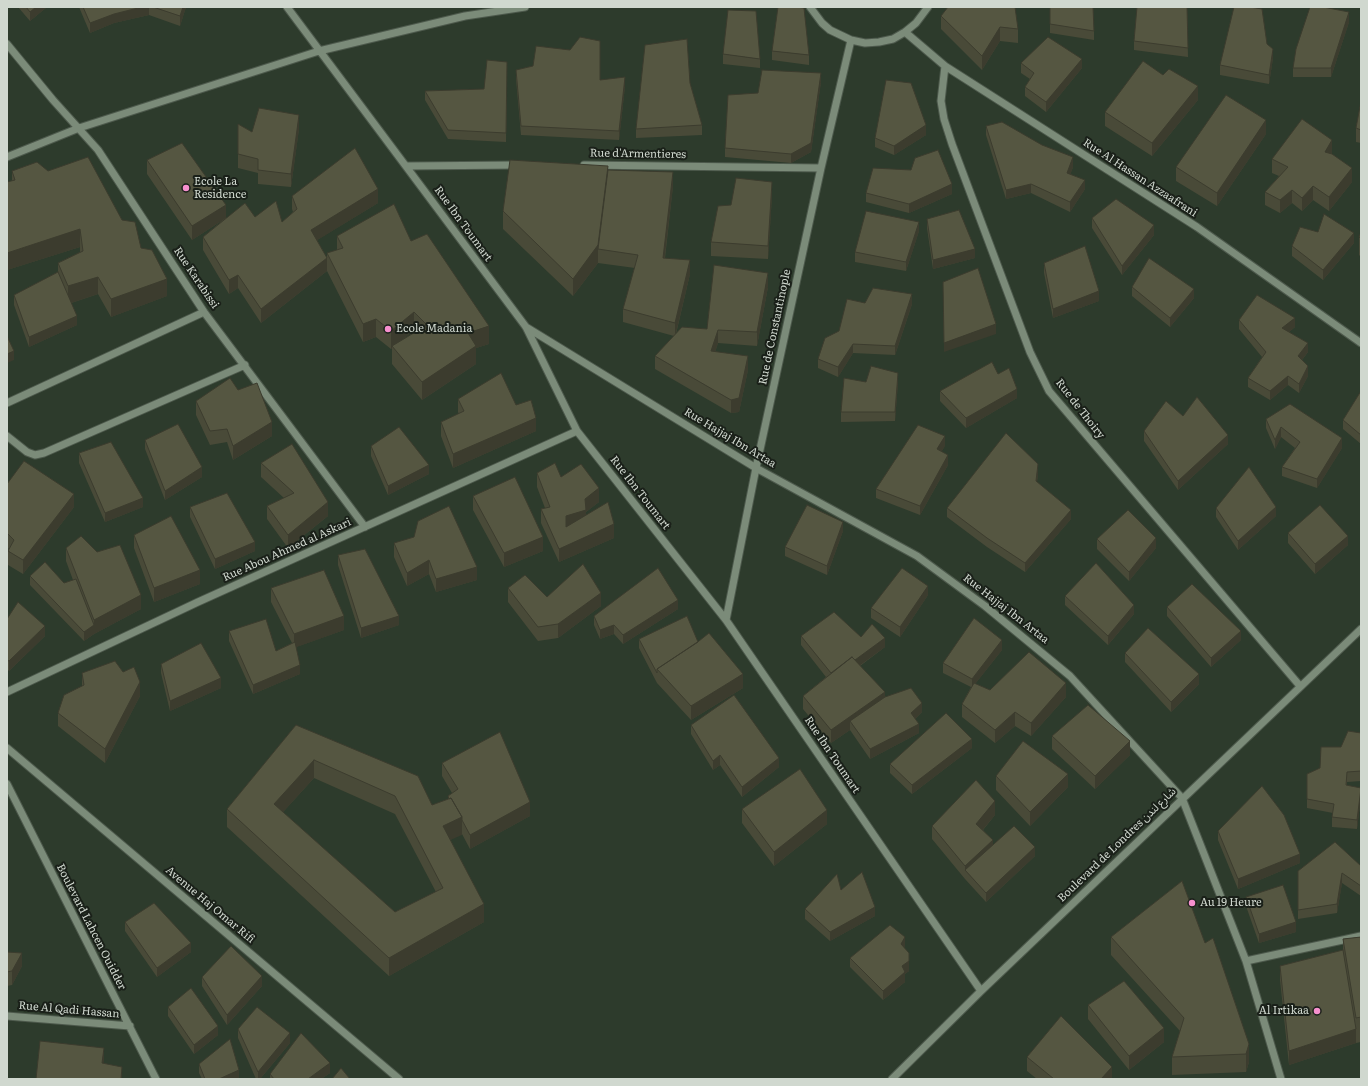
<!DOCTYPE html>
<html>
<head>
<meta charset="utf-8">
<style>
  body { margin:0 }
  #map { position:relative; width:1368px; height:1086px; overflow:hidden; background:#2d3b2c; font-family:Literata,serif }
  canvas { display:block }
  .frame { position:absolute; inset:0; border:8px solid #d0d8cf; pointer-events:none }
</style>
</head>
<body>
<div id="map">
<canvas width="1368" height="1086"></canvas>
<div class="frame"></div>
</div>
<script>
const g = document.querySelector('canvas').getContext('2d');
g.lineJoin = 'round';
const toPath = rows => new Path2D(rows.map(r => 'M' + r).join(''));
function trace(path, color, width, dash) { g.strokeStyle = color; g.lineWidth = width; g.lineCap = dash ? 'butt' : 'round'; g.setLineDash(dash || []); g.stroke(path); }
function fillPath(path, color) { g.fillStyle = color; g.fill(path, 'evenodd'); }
function write(font, color, halo, rows, align = 'center') {
  g.font = font + ' Literata,"Noto Sans Arabic",serif'; g.lineWidth = 4; g.setLineDash([]); g.textBaseline = 'middle'; g.strokeStyle = halo; g.fillStyle = color; for (const [text, x, y, turn = 0] of rows) {
    g.save(); g.translate(x, y); g.rotate((+turn || 0) * Math.PI / 180); g.textAlign = isNaN(turn) ? turn : align; if (halo) g.strokeText(text, 0, 0); g.fillText(text, 0, 0); g.restore();
  }
}
const minor = toPath([
  [287,7,526,327,577,431,726,620,981,991],
  [810,7,822,23,830,30,851,40,865,43,879,42,893,39,905,32,916,23,928,7],
  [905,32,945,66,1197,227,1361,343],
  [7,44,53,100,98,150,204,312,365,527],
  [945,66,941,101,944,119,952,144,1030,352,1049,391,1300,686],
  [7,157,79,128,319,51,465,16,525,7],
  [584,165,821,168],
  [408,166,517,165],
  [526,327,756,468,917,556,985,606,1070,676,1182,798,1246,961,1281,1079],
  [7,403,204,312],
  [7,436,27,452,35,455,44,453,245,365],
  [726,620,756,468,821,168,851,40],
  [7,692,198,602,577,431],
  [7,748,399,1079],
  [7,784,156,1079],
  [1246,961,1361,936],
  [7,1016,130,1026],
  [892,1079,981,991,1361,629]
]);
trace(minor, '#4d594c', 9);
trace(minor, '#7b8b79', 7);
fillPath(toPath([
  [18,7,47,7,30,21],
  [79,7,186,7,180,26,149,15,114,23,90,33],
  [1050,7,1094,31,1094,40,1050,33],
  [1187,7,1188,57,1134,50,1134,41],
  [941,16,1018,29,1018,43,1000,41,982,70,941,29],
  [1349,22,1331,77,1293,77,1293,68],
  [1267,44,1273,58,1269,84,1220,75,1220,65],
  [570,50,600,80,625,86,619,140,521,135,516,79,516,70,533,66],
  [772,51,809,55,809,65,772,60],
  [723,54,760,59,760,68,723,64],
  [507,62,506,142,448,139,425,100,425,91,484,89],
  [1021,63,1082,68,1046,112,1025,96,1025,87,1030,79,1021,73],
  [821,82,811,152,791,163,725,157,725,148,758,93],
  [690,83,702,125,702,135,636,138,636,129],
  [1198,100,1152,156,1105,126,1105,112],
  [1361,101,1361,143,1356,142,1356,128],
  [238,124,252,132,299,129,291,187,258,184,258,173,238,168],
  [986,126,1073,167,1070,175,1085,189,1070,212,1031,193,1006,199,986,135],
  [1266,134,1217,206,1176,181,1176,167],
  [926,135,894,155,875,147,875,138],
  [1332,154,1352,182,1329,211,1313,200,1302,211,1292,203,1280,213,1265,205,1265,192,1279,176,1272,173,1272,159],
  [147,160,226,218,255,217,282,222,293,212,292,209,292,196,378,203,317,240,327,258,327,253,337,250,337,236,411,241,489,344,476,348,476,364,422,400,392,364,392,349,391,349,376,337,363,342,327,271,261,323,238,288,229,294,203,250,203,237,223,220,192,240,147,174],
  [414,330,415,332,403,339],
  [608,170,673,186,665,258,690,274,676,334,707,329,768,287,757,346,718,343,715,352,748,370,739,412,731,413,655,369,655,356,674,336,623,322,623,309,635,268,598,263,573,296,503,229,503,211],
  [911,170,952,194,909,213,866,202,866,193],
  [12,171,48,171,122,220,141,248,167,296,111,317,98,294,71,303,77,325,29,347,14,305,14,295,58,272,58,263,80,252,80,247,7,270,7,182,12,181],
  [772,195,768,259,711,256,711,242,731,205],
  [1092,218,1154,235,1122,275,1092,228],
  [927,219,975,258,933,269,927,228],
  [919,231,906,271,855,262,855,252],
  [1318,232,1354,243,1323,280,1292,256,1292,246],
  [1361,232,1361,257,1359,255,1359,237],
  [1044,263,1099,301,1053,318,1044,273],
  [1132,287,1194,298,1170,327,1132,296],
  [865,303,912,304,895,355,853,353,838,377,818,368,818,359,839,331],
  [1239,320,1295,327,1289,332,1308,352,1302,360,1308,376,1299,393,1288,385,1270,400,1248,387,1248,378,1262,357,1239,329],
  [998,374,1017,398,966,428,940,401,940,391],
  [866,382,898,382,895,421,841,422,841,412],
  [238,390,272,436,233,460,227,442,210,445,196,415,196,401],
  [1361,391,1361,444,1343,429,1343,420],
  [458,399,516,405,536,431,453,468,441,436,441,422,459,414,458,412],
  [1183,416,1228,444,1178,490,1144,441,1144,431],
  [1266,419,1342,448,1317,488,1282,476,1282,467,1295,448,1281,437,1275,449,1266,428],
  [145,440,202,477,165,500,145,449],
  [371,446,429,474,388,495,371,456],
  [945,446,941,452,948,465,920,515,876,498,876,489],
  [79,453,143,507,105,522,79,463],
  [261,463,328,516,288,548,267,519,267,506,284,498,261,477],
  [537,473,561,477,599,502,586,512,586,515,614,538,559,562,541,523,541,509,545,508,537,487],
  [1038,474,1037,482,1071,519,1025,572,987,547,947,517,947,508],
  [7,484,74,507,23,574,8,565,8,551,9,549,7,547],
  [473,496,543,551,504,567,473,510],
  [190,507,255,551,215,569,190,517],
  [1216,508,1276,516,1238,550,1216,517],
  [843,531,827,575,785,556,785,547],
  [1288,533,1348,545,1315,574,1288,543],
  [134,535,200,584,154,602,134,548],
  [1097,539,1156,548,1129,581,1097,549],
  [394,543,477,580,436,592,429,574,407,586,394,557],
  [66,548,141,609,94,634,84,641,30,585,30,576,64,583,73,580,66,561],
  [338,555,399,625,361,638,338,565],
  [271,588,344,630,296,647,300,674,253,694,229,641,229,631,276,651,292,643,271,602],
  [508,588,547,597,601,606,558,638,538,641,508,602],
  [928,595,900,637,871,618,871,608],
  [1065,596,1134,614,1108,645,1065,605],
  [1167,607,1241,640,1211,667,1167,616],
  [678,609,623,644,614,634,600,639,594,625,594,616],
  [7,619,45,636,9,671,7,669],
  [801,636,861,637,885,647,860,666,885,697,922,712,915,719,919,733,870,759,850,730,831,743,803,709,803,696,826,677,801,645],
  [639,639,698,642,743,688,691,720,657,683,639,648],
  [1002,650,975,684,990,690,1066,697,1031,736,1015,726,995,743,962,717,962,704,971,687,943,673,943,663],
  [1125,653,1199,684,1171,712,1125,662],
  [161,664,221,688,170,711,161,673],
  [123,672,140,696,105,763,58,726,58,713,82,686,82,673],
  [296,725,432,805,448,799,448,796,452,793,442,776,442,763,530,816,470,849,462,834,450,840,484,922,389,976,227,827,227,809],
  [314,778,395,814,436,892,395,912,283,812],
  [691,725,779,767,742,797,720,765,713,770,691,734],
  [1361,733,1361,781,1347,782,1347,785,1361,797,1357,829,1332,827,1332,817,1333,813,1307,808,1307,774,1320,768,1341,747],
  [1052,736,1130,755,1095,789,1052,749],
  [972,748,912,794,890,773,890,764],
  [996,776,1068,787,1030,826,996,790],
  [742,809,827,824,774,866,742,823],
  [995,815,983,830,993,845,1035,856,986,902,965,879,932,839,932,826],
  [1218,831,1300,863,1238,889,1218,840],
  [1361,866,1361,896,1342,883,1337,913,1298,919,1298,871],
  [1182,881,1249,1062,1246,1072,1172,1075,1172,1057,1180,1031,1111,955,1111,937],
  [841,890,875,916,830,941,805,919,805,909],
  [1246,897,1296,932,1259,943,1246,906],
  [125,922,191,952,157,977,125,931],
  [1361,937,1361,1042,1356,1043,1289,1065,1280,980,1280,966,1343,950,1343,939],
  [905,946,904,947,909,971,905,974,905,982,883,1000,850,967,850,958],
  [7,952,22,966,12,985,7,986],
  [202,977,262,986,227,1025,202,986],
  [1088,1005,1164,1042,1129,1070,1088,1019],
  [168,1007,218,1035,194,1054,168,1016],
  [238,1029,290,1043,260,1079,256,1079,238,1038],
  [1027,1057,1112,1079,1037,1079,1027,1071],
  [199,1064,239,1079,202,1079,199,1073],
  [330,1073,321,1079,270,1079,270,1074]
]), '#494a38');
fillPath(toPath([
  [36,7,47,7,30,21,30,12],
  [142,7,149,7,149,15,114,23,90,33,90,23,114,14],
  [183,7,186,7,180,26,180,16],
  [1349,12,1349,22,1331,77,1331,68],
  [1000,27,1000,41,982,70,982,56],
  [1273,49,1273,58,1269,84,1269,75],
  [1082,59,1082,68,1046,112,1046,102],
  [821,73,821,82,811,152,791,163,791,154],
  [625,77,625,86,619,140,619,131],
  [1198,86,1198,100,1152,156,1152,143],
  [299,115,299,129,291,187,291,174],
  [1266,120,1266,134,1217,206,1217,193],
  [926,125,926,135,894,155,894,146],
  [1332,140,1332,154,1325,166,1325,152],
  [1073,157,1073,167,1067,183,1067,173],
  [608,166,608,183,598,249,598,263,573,296,573,279],
  [1352,168,1352,182,1329,211,1329,197],
  [673,172,673,186,663,271,663,258],
  [1085,180,1085,189,1070,212,1070,202],
  [772,182,772,195,768,259,768,246],
  [952,184,952,194,909,213,909,204],
  [1031,184,1031,193,1006,199,1006,190],
  [1313,186,1313,200,1302,211,1302,198],
  [378,189,378,203,311,244,311,230],
  [1292,190,1292,203,1280,213,1280,200],
  [226,205,226,218,192,240,192,226],
  [919,222,919,231,906,271,906,262],
  [1154,225,1154,235,1122,275,1122,266],
  [80,229,80,247,7,270,7,253],
  [1354,233,1354,243,1323,280,1323,270],
  [975,249,975,258,933,269,933,260],
  [327,258,327,271,261,323,261,309],
  [690,260,690,274,675,337,675,323],
  [768,273,768,287,757,346,757,332],
  [238,275,238,288,229,294,229,280],
  [98,277,98,294,68,304,68,286],
  [167,279,167,296,111,317,111,299],
  [1194,289,1194,298,1170,327,1170,318],
  [1099,291,1099,301,1053,318,1053,309],
  [912,294,912,304,895,355,895,346],
  [414,312,414,330,393,347,392,346,392,349,391,349,391,331],
  [77,316,77,325,29,347,29,337],
  [1295,318,1295,327,1282,338,1282,328],
  [376,319,376,337,363,342,363,324],
  [996,324,996,334,944,352,944,343],
  [489,326,489,344,476,348,476,364,422,400,422,382,468,333],
  [718,330,718,343,711,365,711,351],
  [1308,343,1308,352,1298,365,1298,356],
  [853,344,853,353,838,377,838,367],
  [14,351,14,360,7,363,7,354],
  [748,356,748,370,739,412,731,413,731,400],
  [1308,366,1308,376,1299,393,1299,384],
  [898,373,898,382,895,421,895,412],
  [1288,376,1288,385,1270,400,1270,391],
  [1017,389,1017,398,966,428,966,418],
  [536,418,536,431,453,468,453,454],
  [272,422,272,436,233,460,233,446],
  [1281,427,1281,437,1275,449,1275,440],
  [1228,435,1228,444,1178,490,1178,481],
  [945,436,945,446,937,459,937,449],
  [1342,438,1342,448,1317,488,1317,479],
  [948,455,948,465,920,515,920,506],
  [1038,464,1038,474,1036,490,1036,481],
  [429,465,429,474,388,495,388,486],
  [202,467,202,477,165,500,165,491],
  [599,488,599,502,586,512,586,524,566,529,566,516,585,499],
  [74,494,74,507,23,574,23,560],
  [143,498,143,507,105,522,105,513],
  [328,502,328,516,288,548,288,535],
  [1276,507,1276,516,1238,550,1238,541],
  [1071,510,1071,519,1025,572,1025,563],
  [843,522,843,531,827,575,827,566],
  [614,524,614,538,559,562,559,549],
  [1348,536,1348,545,1315,574,1315,564],
  [543,537,543,551,504,567,504,553],
  [1156,538,1156,548,1129,581,1129,572],
  [255,542,255,551,215,569,215,559],
  [429,560,429,574,407,586,407,573],
  [477,567,477,580,436,592,436,579],
  [200,570,200,584,154,602,154,588],
  [928,586,928,595,900,637,900,627],
  [601,593,601,606,558,638,558,624],
  [141,595,141,609,94,634,94,620],
  [678,600,678,609,623,644,623,635],
  [1134,605,1134,614,1108,645,1108,636],
  [344,616,344,630,294,648,294,634],
  [399,616,399,625,361,638,361,628],
  [94,625,94,634,84,641,84,632],
  [614,625,614,634,600,639,600,630],
  [45,626,45,636,9,671,9,661],
  [1241,631,1241,640,1211,667,1211,658],
  [885,638,885,647,833,685,833,676],
  [1002,640,1002,650,972,688,972,679],
  [300,665,300,674,253,694,253,685],
  [743,674,743,688,691,720,691,706],
  [1199,674,1199,684,1171,712,1171,702],
  [221,678,221,688,170,711,170,701],
  [140,682,140,696,105,763,105,749],
  [1066,683,1066,697,1031,736,1031,723],
  [885,692,885,706,850,721,850,730,831,743,831,730],
  [922,703,922,712,911,723,911,713],
  [1015,712,1015,726,995,743,995,730],
  [919,724,919,733,870,759,870,749],
  [972,739,972,748,912,794,912,785],
  [1130,741,1130,755,1095,789,1095,776],
  [720,755,720,765,713,770,713,761],
  [779,758,779,767,742,797,742,787],
  [314,760,314,778,274,822,274,804],
  [1068,774,1068,787,1030,826,1030,812],
  [1361,788,1361,797,1357,829,1357,820],
  [995,801,995,815,976,838,976,824],
  [530,802,530,816,470,849,470,835],
  [827,810,827,824,774,866,774,852],
  [462,817,462,835,443,843,443,826],
  [993,840,993,854,965,870,965,866],
  [1035,847,1035,856,986,902,986,893],
  [1300,854,1300,863,1238,889,1238,879],
  [1342,873,1342,883,1337,913,1337,904],
  [484,904,484,922,389,976,389,958],
  [875,907,875,916,830,941,830,932],
  [1296,922,1296,932,1259,943,1259,934],
  [905,937,905,946,901,954,901,944],
  [191,943,191,952,157,977,157,968],
  [22,953,22,966,12,985,12,971],
  [909,953,909,971,905,974,905,982,883,1000,883,991,902,966],
  [262,976,262,986,227,1025,227,1015],
  [218,1026,218,1035,194,1054,194,1045],
  [1164,1028,1164,1042,1129,1070,1129,1056],
  [1356,1029,1356,1043,1289,1065,1289,1051],
  [290,1033,290,1043,260,1079,258,1079,258,1072],
  [1249,1044,1249,1062,1246,1072,1246,1054],
  [104,1048,104,1061,102,1077,102,1063],
  [330,1063,330,1073,321,1079,308,1079],
  [122,1067,122,1079,121,1079],
  [1112,1067,1112,1079,1101,1079],
  [239,1070,239,1079,219,1079]
]), '#3c3c2e');
const building = toPath([
  [26,7,36,7,30,12,26,7],
  [83,7,142,7,114,14,90,23,83,7],
  [153,7,183,7,180,16,153,7],
  [778,7,796,7,804,8,809,55,772,51,778,7],
  [948,7,1015,7,1018,29,1000,27,982,56,941,16,948,7],
  [1050,7,1093,7,1094,31,1050,24,1050,7],
  [1137,7,1187,7,1188,48,1134,41,1137,7],
  [1234,7,1250,7,1262,9,1267,44,1273,49,1269,75,1220,65,1234,7],
  [1310,7,1323,7,1349,12,1331,68,1293,68,1296,49,1310,7],
  [728,10,756,11,760,59,723,54,728,10],
  [580,37,600,41,600,80,625,77,619,131,521,126,516,70,533,66,536,46,570,50,580,37],
  [1048,37,1082,59,1046,102,1025,87,1034,73,1021,63,1048,37],
  [687,39,690,83,702,125,636,129,645,45,687,39],
  [487,60,507,62,506,133,448,130,425,91,484,89,487,60],
  [1143,61,1163,75,1169,69,1198,86,1152,143,1105,112,1143,61],
  [762,70,821,73,811,143,791,154,725,148,728,95,758,93,762,70],
  [886,80,911,83,926,125,894,146,875,138,886,80],
  [1226,95,1266,120,1217,193,1176,167,1226,95],
  [1361,101,1361,130,1356,128,1361,101],
  [259,108,299,115,291,174,258,170,258,159,238,154,238,124,252,132,259,108],
  [1302,119,1332,140,1325,152,1332,154,1352,168,1329,197,1313,186,1302,198,1292,190,1280,200,1265,192,1288,167,1272,159,1302,119],
  [1002,122,1042,145,1073,157,1067,173,1085,180,1070,202,1031,184,1006,190,986,126,1002,122],
  [182,143,226,205,192,226,147,160,182,143],
  [355,148,378,189,311,230,327,258,261,309,238,275,229,280,203,237,245,203,255,217,276,201,282,222,297,209,292,196,355,148],
  [938,150,952,184,909,204,866,193,873,168,911,170,915,158,938,150],
  [88,157,122,220,135,222,141,248,152,250,167,279,111,299,98,277,68,286,58,263,83,251,80,229,7,253,7,182,15,180,12,171,37,162,48,171,88,157],
  [510,160,608,166,598,245,573,279,503,211,510,160],
  [608,170,673,172,663,258,690,260,675,323,623,309,638,255,598,249,608,170],
  [736,178,772,182,768,246,711,242,718,206,731,205,736,178],
  [1116,199,1154,225,1122,266,1092,218,1116,199],
  [394,204,411,241,427,234,489,326,468,333,476,346,422,382,392,346,427,325,414,312,391,331,376,319,363,324,327,253,343,248,337,236,394,204],
  [959,210,975,249,933,260,927,219,959,210],
  [866,211,919,222,906,262,855,252,866,211],
  [1324,214,1354,233,1323,270,1292,246,1300,227,1318,232,1324,214],
  [1361,232,1361,239,1359,237,1361,232],
  [1085,246,1099,291,1053,309,1044,263,1085,246],
  [1149,258,1194,289,1170,318,1132,287,1149,258],
  [714,265,768,273,757,332,718,330,711,351,748,356,739,398,731,400,655,356,682,327,707,329,714,265],
  [978,268,996,324,944,343,943,282,978,268],
  [58,272,77,316,29,337,14,295,58,272],
  [873,288,912,294,895,346,853,344,838,367,818,359,825,338,839,331,847,299,865,303,873,288],
  [1257,295,1295,318,1282,328,1308,343,1298,356,1308,366,1299,384,1288,376,1270,391,1248,378,1266,352,1239,320,1257,295],
  [7,336,14,351,7,354,7,336],
  [992,362,998,374,1009,368,1017,389,966,418,940,391,992,362],
  [871,366,898,373,895,412,841,412,844,378,866,382,871,366],
  [501,373,516,405,531,400,536,418,453,454,441,422,464,411,458,399,501,373],
  [230,378,238,390,257,383,272,422,233,446,227,429,210,431,196,401,230,378],
  [1361,391,1361,435,1343,420,1361,391],
  [1197,397,1228,435,1178,481,1144,431,1166,401,1183,416,1197,397],
  [1290,404,1342,438,1317,479,1282,467,1300,442,1281,427,1275,440,1266,419,1290,404],
  [178,424,202,467,165,491,145,440,178,424],
  [918,425,945,436,937,449,948,455,920,506,876,489,918,425],
  [399,427,429,465,388,486,371,446,399,427],
  [1006,433,1038,464,1036,481,1071,510,1025,563,987,538,947,508,1006,433],
  [111,442,143,498,105,513,79,453,111,442],
  [292,444,328,502,288,535,267,506,294,493,261,463,292,444],
  [24,461,74,494,23,560,8,551,14,540,7,533,7,484,24,461],
  [555,463,561,477,581,464,599,488,585,499,586,510,566,516,566,527,608,502,614,524,559,549,541,509,550,507,537,473,555,463],
  [1249,467,1276,507,1238,541,1216,508,1249,467],
  [515,477,543,537,504,553,473,496,515,477],
  [227,493,255,542,215,559,190,507,227,493],
  [807,505,843,522,827,566,785,547,807,505],
  [1320,505,1348,536,1315,564,1288,533,1320,505],
  [449,506,477,567,436,579,429,560,407,573,394,543,414,537,418,521,449,506],
  [1128,510,1156,538,1129,572,1097,539,1128,510],
  [171,516,200,570,154,588,134,535,171,516],
  [81,536,97,552,120,545,141,595,94,620,66,548,81,536],
  [365,549,399,616,361,628,338,555,365,549],
  [45,562,64,583,76,579,94,625,84,632,30,576,45,562],
  [1096,563,1134,605,1108,636,1065,596,1096,563],
  [583,564,601,593,558,624,538,627,508,588,525,575,547,597,583,564],
  [658,568,678,600,623,635,614,625,600,630,594,616,658,568],
  [902,568,928,586,900,627,871,608,902,568],
  [324,570,344,616,294,634,271,588,324,570],
  [1192,584,1241,631,1211,658,1167,607,1192,584],
  [18,602,45,626,9,661,7,660,7,619,18,602],
  [834,612,861,637,872,624,885,638,855,660,852,657,831,673,801,636,834,612],
  [687,616,698,642,657,669,657,673,639,639,687,616],
  [974,618,1002,640,972,679,943,663,974,618],
  [266,619,276,651,295,642,300,665,253,685,229,631,266,619],
  [1148,628,1199,674,1171,702,1125,653,1148,628],
  [709,633,743,674,691,706,657,669,699,641,709,633],
  [201,643,221,678,170,701,161,664,201,643],
  [1029,652,1066,683,1031,723,1015,712,995,730,962,704,974,683,990,690,1029,652],
  [852,657,885,692,831,730,803,696,852,657],
  [115,661,123,672,134,667,140,682,105,749,58,713,64,695,84,685,82,673,115,661],
  [911,688,922,703,911,713,919,724,870,749,850,721,885,697,911,688],
  [734,695,779,758,742,787,720,755,713,761,691,725,734,695],
  [1088,705,1130,741,1095,776,1052,736,1088,705],
  [946,713,972,739,912,785,890,764,946,713],
  [296,725,418,776,432,805,451,798,462,817,443,826,484,904,389,958,227,809,296,725],
  [314,760,395,796,443,888,395,912,274,804,314,760],
  [1348,731,1361,733,1361,771,1347,772,1346,785,1361,788,1357,820,1332,817,1334,804,1307,799,1307,774,1320,768,1321,747,1341,747,1348,731],
  [500,732,530,802,470,835,462,820,462,817,451,798,449,799,448,796,458,789,442,763,500,732],
  [1023,741,1068,774,1030,812,996,776,1023,741],
  [800,769,827,810,774,852,742,809,800,769],
  [976,780,995,801,976,824,993,840,965,866,932,826,976,780],
  [1262,786,1284,815,1300,854,1238,879,1218,831,1262,786],
  [1014,826,1035,847,986,893,965,870,1014,826],
  [1335,842,1361,866,1361,886,1342,873,1337,904,1298,910,1298,871,1335,842],
  [862,872,875,907,830,932,805,909,837,874,841,890,862,872],
  [1182,881,1205,943,1213,938,1249,1044,1246,1054,1172,1057,1184,1018,1111,937,1182,881],
  [1283,885,1296,922,1259,934,1246,897,1283,885],
  [154,903,191,943,157,968,125,922,154,903],
  [890,925,905,937,901,944,909,953,909,961,902,966,905,972,883,991,850,958,890,925],
  [1361,937,1361,1017,1356,1018,1343,939,1361,937],
  [231,946,262,976,227,1015,202,977,231,946],
  [1343,950,1356,1029,1289,1051,1280,966,1343,950],
  [7,952,22,953,12,971,7,972,7,952],
  [1124,981,1164,1028,1129,1056,1088,1005,1124,981],
  [191,988,218,1026,194,1045,168,1007,191,988],
  [257,1007,290,1033,258,1072,238,1029,257,1007],
  [1061,1016,1112,1067,1101,1079,1054,1079,1027,1057,1061,1016],
  [301,1033,330,1063,308,1079,274,1079,270,1074,301,1033],
  [230,1039,239,1070,219,1079,205,1079,199,1064,230,1039],
  [40,1041,104,1048,102,1063,122,1067,121,1079,36,1079,40,1041],
  [341,1068,350,1079,332,1079,341,1068]
]);
fillPath(building, '#555641');
trace(building, '#3c3c2e', 1);
for (const [x, y, r, color] of [
  [186,188,4,"#f790ce"],
  [388,329,4,"#f790ce"],
  [1192,903,4,"#f790ce"],
  [1317,1011,4,"#f790ce"]
]) { const dot = new Path2D(); dot.arc(x, y, r, 0, 2 * Math.PI); g.fillStyle = color; g.fill(dot); trace(dot, '#1a2019', 1.5); }
write('11px', '#d0d8cf', '#1a2019', [
  ["Rue d'Armentieres",638,154,1],
  ["Rue Al Hassan Azzaafrani",1140,178,33],
  ["Rue Ibn Toumart",463,224,54],
  ["Rue Karabissi",196,278,56],
  ["Rue de Constantinople",775,327,-78],
  ["Rue de Thoiry",1080,409,52],
  ["Rue Hajjaj Ibn Artaa",730,438,31],
  ["Rue Ibn Toumart",640,493,52],
  ["Rue Abou Ahmed al Askari",287,550,-24],
  ["Rue Hajjaj Ibn Artaa",1006,609,38],
  ["Rue Ibn Toumart",832,755,56],
  ["Boulevard de Londres شارع لندن",1117,845,-44],
  ["Avenue Haj Omar Rifi",210,905,40],
  ["Boulevard Lahcen Ouidder",91,927,63],
  ["Rue Al Qadi Hassan",69,1010,5]
]);
write('11px', '#d0d8cf', '#1a2019', [
  ["Ecole La",194,182],
  ["Residence",194,195],
  ["Ecole Madania",396,329],
  ["Au 19 Heure",1200,903],
  ["Al Irtikaa",1309,1011,"right"]
], 'left');
</script>
</body>
</html>
